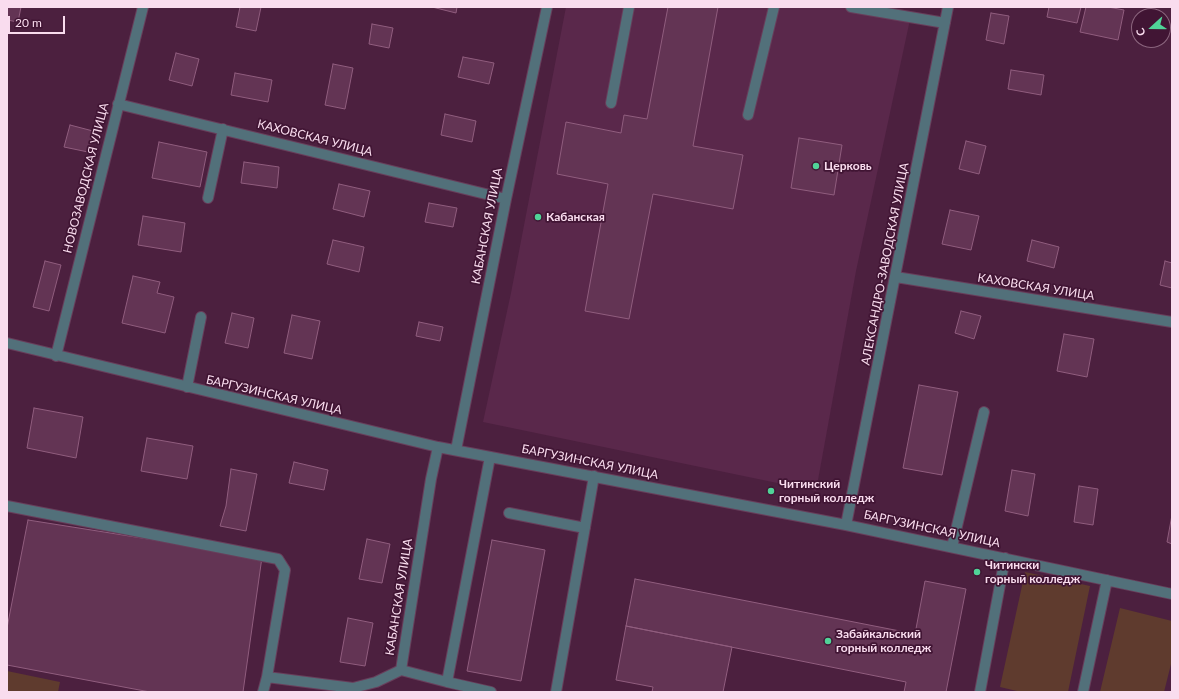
<!DOCTYPE html>
<html>
<head>
<meta charset="utf-8">
<style>
  body { margin:0 }
  #map { position:relative; width:1179px; height:699px; overflow:hidden; background:#4c203f; font-family:Lato,sans-serif }
  canvas { display:block }
  .frame { position:absolute; inset:0; border:8px solid #f9dcee; pointer-events:none }
  .north { position:absolute; left:1131px; top:8px; width:40px; height:40px; box-sizing:border-box; background:#411534; border:1px solid #8b657e; border-radius:50%; rotate:249deg; font-size:11px; font-weight:700; line-height:16px; text-align:center; color:#f9dcee }
  .north::after { content:''; display:block; margin:auto; width:14px; height:18px; background:#50d398; clip-path:polygon(50% 0,100% 100%,50% 72%,0 100%) }
  .scale { position:absolute; left:8px; top:16px; width:57px; height:18px; box-sizing:border-box; border:2px solid #f9dcee; border-top:0; padding-left:5px; font-size:12px; line-height:14px; white-space:nowrap; color:#f9dcee; -webkit-text-stroke:3px #411534; paint-order:stroke }
</style>
</head>
<body>
<div id="map">
<canvas width="1179" height="699"></canvas>
<div class="frame"></div>
<div class="north">С</div>
<div class="scale">20 m</div>
</div>
<script>
const g = document.querySelector('canvas').getContext('2d');
g.lineJoin = 'round';
function fillPath(path, color) { g.fillStyle = color; g.fill(path, 'evenodd'); }
const toPath = rows => new Path2D(rows.map(r => 'M' + r).join(''));
function trace(path, color, width, dash) { g.strokeStyle = color; g.lineWidth = width; g.lineCap = dash ? 'butt' : 'round'; g.setLineDash(dash || []); g.stroke(path); }
function write(font, color, halo, rows, align = 'center') {
  g.font = font + ' Lato,sans-serif'; g.lineWidth = 3.5; g.setLineDash([]); g.textBaseline = 'middle'; g.strokeStyle = halo; g.fillStyle = color; for (const [text, x, y, turn = 0] of rows) {
    g.save(); g.translate(x, y); g.rotate((+turn || 0) * Math.PI / 180); g.textAlign = isNaN(turn) ? turn : align; if (halo) g.strokeText(text, 0, 0); g.fillText(text, 0, 0); g.restore();
  }
}
fillPath(toPath([
  [566,7,879,7,911,15,856,271,816,491,483,422,511,293]
]), '#5a284b');
fillPath(toPath([
  [1025,572,1090,586,1068,692,1021,692,1000,687],
  [1120,608,1172,621,1172,660,1164,692,1100,692],
  [7,671,60,682,58,692,7,692]
]), '#5f3b2e');
const building = toPath([
  [7,7,21,7,18,22,7,20,7,7],
  [240,7,261,7,256,31,236,27,240,7],
  [432,7,457,7,456,13,432,7],
  [668,7,718,7,693,146,743,155,733,209,653,194,629,319,585,311,608,184,557,174,566,122,621,133,624,115,647,119,668,7],
  [1049,7,1081,7,1077,23,1047,17,1049,7],
  [1086,7,1108,7,1124,10,1118,40,1080,32,1086,7],
  [991,13,1009,16,1004,44,986,40,991,13],
  [372,24,393,28,389,48,369,44,372,24],
  [176,53,199,59,192,86,169,80,176,53],
  [463,57,494,63,489,84,458,77,463,57],
  [333,64,353,68,345,109,325,105,333,64],
  [1011,70,1044,75,1041,95,1008,89,1011,70],
  [235,73,272,80,268,102,231,95,235,73],
  [445,114,476,121,472,142,441,135,445,114],
  [70,125,93,131,88,152,64,147,70,125],
  [799,138,842,145,834,195,791,188,799,138],
  [966,141,986,146,979,174,959,169,966,141],
  [159,142,207,152,200,187,152,178,159,142],
  [244,162,279,167,277,188,241,183,244,162],
  [339,184,370,191,364,217,333,209,339,184],
  [429,203,457,208,453,227,425,222,429,203],
  [950,210,979,216,971,250,942,244,950,210],
  [143,216,185,223,181,252,138,245,143,216],
  [333,240,364,247,359,272,327,264,333,240],
  [1032,240,1059,247,1054,268,1027,261,1032,240],
  [45,261,61,265,49,311,33,307,45,261],
  [1165,261,1172,263,1172,288,1160,285,1165,261],
  [133,276,160,282,157,293,174,297,165,333,122,323,133,276],
  [961,311,981,316,974,339,955,333,961,311],
  [232,313,254,318,248,348,225,343,232,313],
  [292,315,320,321,312,359,284,353,292,315],
  [419,322,443,327,440,341,416,336,419,322],
  [1064,334,1094,339,1087,377,1057,371,1064,334],
  [919,385,958,392,942,475,903,468,919,385],
  [34,408,83,417,76,458,27,448,34,408],
  [147,438,193,446,187,479,141,471,147,438],
  [294,462,328,470,324,490,289,483,294,462],
  [231,469,257,474,246,531,220,526,226,506,231,469],
  [1012,470,1035,474,1028,516,1005,511,1012,470],
  [1079,486,1098,489,1093,525,1074,522,1079,486],
  [1172,515,1172,544,1167,542,1172,515],
  [28,520,262,557,243,692,150,692,7,665,7,628,28,520],
  [367,539,390,544,382,583,359,579,367,539],
  [492,540,545,550,521,681,467,671,492,540],
  [635,579,915,634,925,581,966,589,946,692,904,692,906,682,626,626,635,579],
  [348,618,373,623,365,666,340,662,348,618],
  [626,626,732,647,723,692,652,692,653,687,616,680,626,626]
]);
fillPath(building, '#633454');
trace(building, '#905d7e', 1);
const minor = toPath([
  [851,7,945,23],
  [611,103,629,7],
  [118,104,506,199],
  [748,115,774,7],
  [208,198,223,129],
  [896,277,1172,322],
  [7,343,438,447,846,525,1172,594],
  [56,356,143,7],
  [187,387,201,317],
  [456,450,506,199,547,7],
  [490,457,447,682,491,692],
  [7,506,278,559,285,570,267,677],
  [509,513,585,528],
  [846,525,948,7],
  [952,547,984,412],
  [401,670,447,682],
  [263,692,267,677,353,688,376,682,401,670,431,479,438,447],
  [556,692,594,476],
  [980,692,1005,558],
  [1083,692,1107,580]
]);
trace(minor, '#683e5b', 12);
trace(minor, '#52707a', 10);
for (const [x, y, r, color] of [
  [816,166,4,"#50d398"],
  [538,217,4,"#50d398"],
  [771,491,4,"#50d398"],
  [977,572,4,"#50d398"],
  [828,641,4,"#50d398"]
]) { const dot = new Path2D(); dot.arc(x, y, r, 0, 2 * Math.PI); g.fillStyle = color; g.fill(dot); trace(dot, '#411534', 1.5); }
write('12px', '#f9dcee', '#411534', [
  ["КАХОВСКАЯ УЛИЦА",315,138,14],
  ["НОВОЗАВОДСКАЯ УЛИЦА",86,178,-76],
  ["КАБАНСКАЯ УЛИЦА",487,226,-79],
  ["АЛЕКСАНДРО-ЗАВОДСКАЯ УЛИЦА",885,264,-79],
  ["КАХОВСКАЯ УЛИЦА",1036,287,9],
  ["БАРГУЗИНСКАЯ УЛИЦА",274,395,13],
  ["БАРГУЗИНСКАЯ УЛИЦА",590,462,11],
  ["БАРГУЗИНСКАЯ УЛИЦА",932,529,12],
  ["КАБАНСКАЯ УЛИЦА",399,597,-81]
]);
write('bold 12px', '#f9dcee', '#411534', [
  ["Церковь",824,166],
  ["Кабанская",546,217],
  ["Читинский",779,484],
  ["горный колледж",779,498],
  ["Читински",985,565],
  ["горный колледж",985,579],
  ["Забайкальский",836,634],
  ["горный колледж",836,648]
], 'left');
</script>
</body>
</html>
